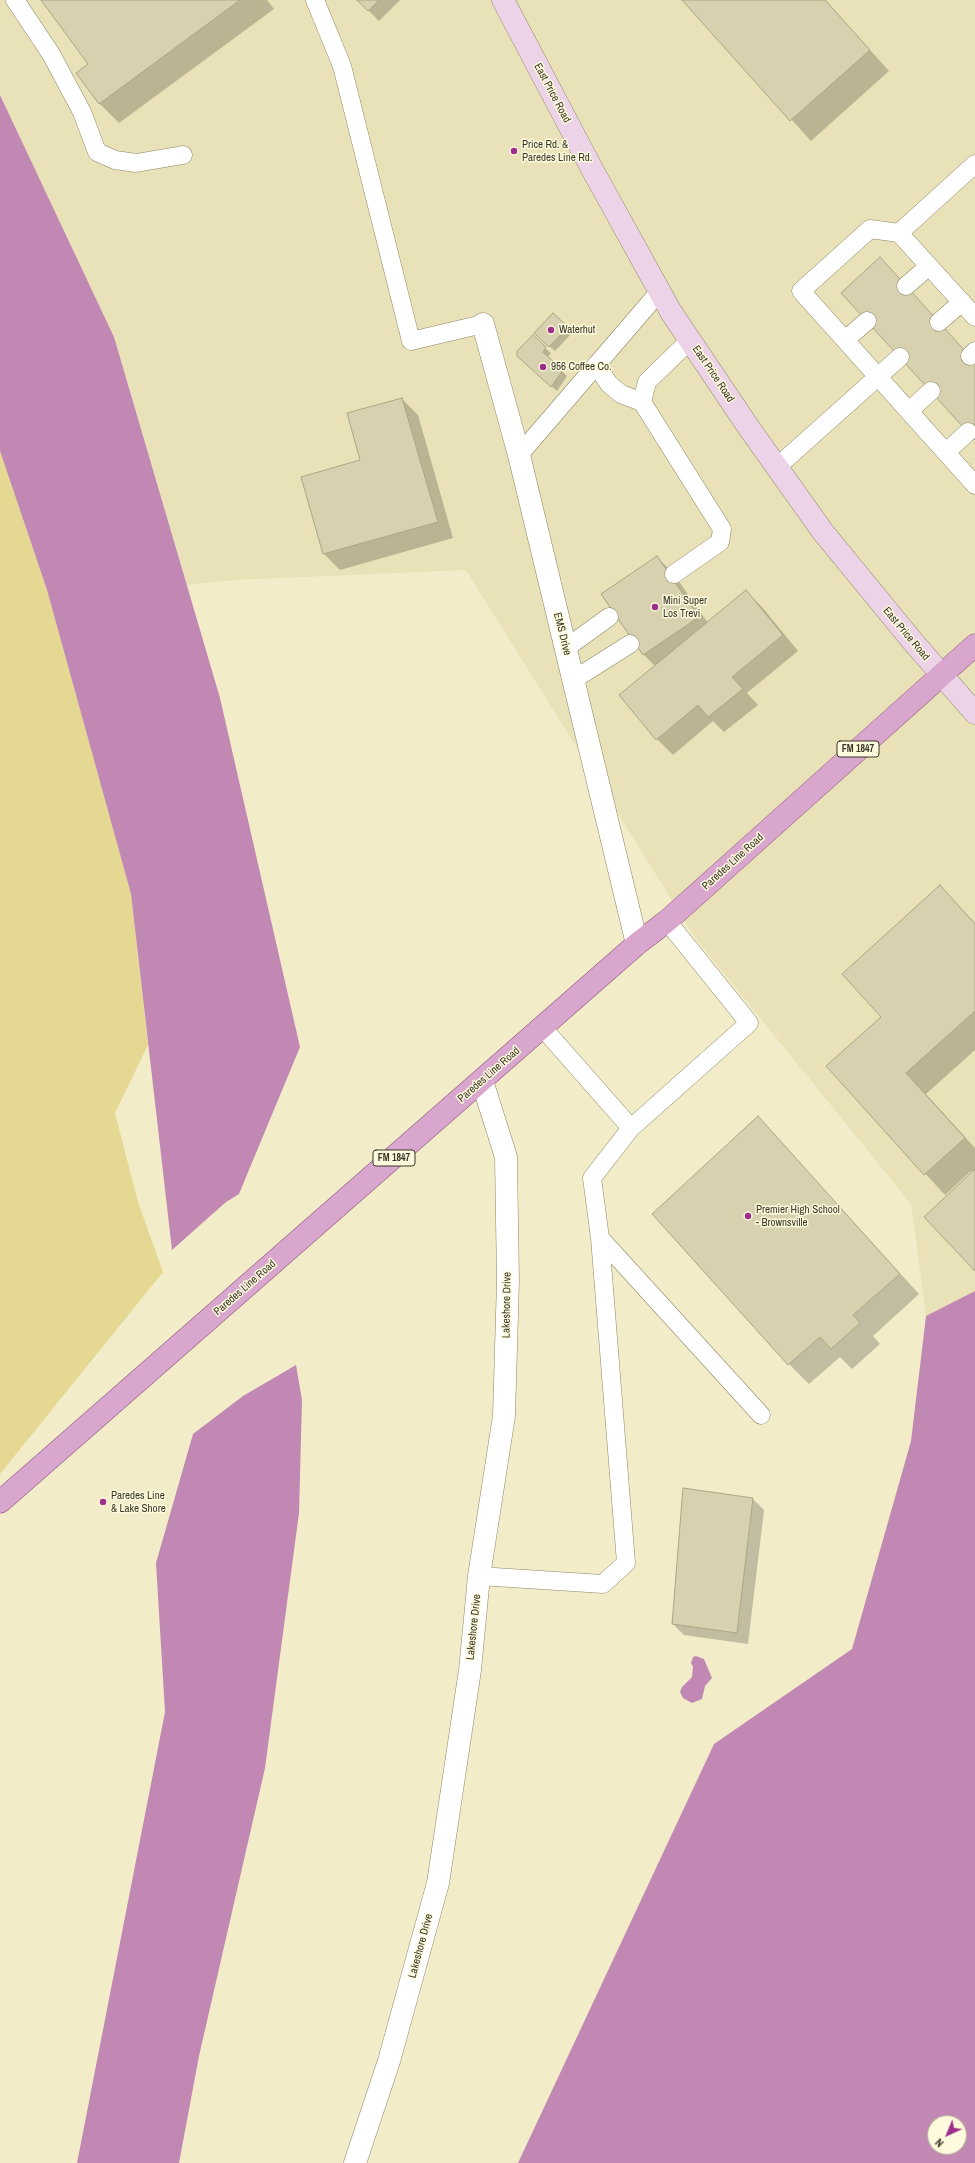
<!DOCTYPE html>
<html>
<head>
<meta charset="utf-8">
<style>
  body { margin:0 }
  #map { position:relative; width:975px; height:2163px; overflow:hidden; background:#f3ecc9; font-family:"Archivo Narrow",sans-serif }
  canvas { display:block }
  .north { position:absolute; left:927px; top:2115px; width:40px; height:40px; box-sizing:border-box; background:#fefadd; border:1px solid #afac95; border-radius:50%; rotate:224deg; font-size:11px; font-weight:700; line-height:16px; text-align:center; color:#393628 }
  .north::after { content:''; display:block; margin:auto; width:14px; height:18px; background:#9e2e8c; clip-path:polygon(50% 0,100% 100%,50% 72%,0 100%) }
</style>
</head>
<body>
<div id="map">
<canvas width="975" height="2163"></canvas>
<div class="north">N</div>
</div>
<script>
const g = document.querySelector('canvas').getContext('2d');
g.lineJoin = 'round';
function fillPath(path, color) { g.fillStyle = color; g.fill(path, 'evenodd'); }
const toPath = rows => new Path2D(rows.map(r => 'M' + r).join(''));
function trace(path, color, width, dash) { g.strokeStyle = color; g.lineWidth = width; g.lineCap = dash ? 'butt' : 'round'; g.setLineDash(dash || []); g.stroke(path); }
function write(font, color, halo, rows, align = 'center') {
  g.font = font + ' "Archivo Narrow",sans-serif'; g.lineWidth = 3; g.setLineDash([]); g.textBaseline = 'middle'; g.strokeStyle = halo; g.fillStyle = color; for (const [text, x, y, turn = 0] of rows) {
    g.save(); g.translate(x, y); g.rotate((+turn || 0) * Math.PI / 180); g.textAlign = isNaN(turn) ? turn : align; if (halo) g.strokeText(text, 0, 0); g.fillText(text, 0, 0); g.restore();
  }
}
fillPath(toPath([
  [0,0,975,0,975,1291,926,1316,911,1204,696,939,466,570,235,580,187,585,114,337,0,95]
]), '#e9e2b8');
fillPath(toPath([
  [0,451,47,590,131,894,148,1045,115,1113,138,1202,163,1272,0,1474]
]), '#e4d893');
fillPath(toPath([
  [0,95,114,337,220,698,300,1047,239,1194,226,1202,172,1250,131,894,47,590,0,451],
  [975,1291,975,2163,518,2163,714,1744,852,1649,911,1441,926,1316],
  [935,2123,959,2123,959,2147,935,2147],
  [296,1365,302,1400,299,1513,265,1768,199,2056,179,2163,77,2163,165,1712,156,1563,193,1434,243,1396],
  [696,1656,704,1659,712,1678,705,1686,702,1699,692,1703,683,1698,680,1692,682,1687,692,1677,693,1667,691,1663,693,1657]
]), '#c188b4');
fillPath(toPath([
  [42,0,267,0,274,9,119,123,99,103,90,64],
  [358,0,400,0,379,21],
  [683,0,825,0,889,71,811,141],
  [553,314,573,332,555,351,540,338],
  [545,348,551,353,548,357,567,376,557,391,523,361],
  [402,399,418,415,453,538,340,570,324,554,362,461],
  [657,557,673,573,708,623,746,591,762,607,798,651,747,693,758,705,724,732,713,721,673,755,657,739,656,667,644,655],
  [940,887,975,923,975,1050,926,1094,975,1148,975,1270,972,1173,971,1171,945,1195,827,1066,882,1017],
  [758,1118,919,1294,873,1336,880,1344,852,1369,840,1357,809,1384,789,1364],
  [684,1489,753,1499,764,1510,748,1644,684,1635,673,1624]
]), '#0003');
const building = toPath([
  [41,0,240,0,99,104,76,73,88,64,41,0],
  [357,0,379,0,368,11,357,0],
  [682,0,825,0,870,50,790,121,682,0],
  [880,257,975,362,975,440,841,293,880,257],
  [553,313,568,327,549,347,534,333,553,313],
  [533,335,546,347,543,352,563,370,551,387,517,356,517,351,533,335],
  [402,398,438,522,323,554,301,477,360,460,347,413,402,398],
  [657,556,699,617,643,655,601,594,657,556],
  [746,590,783,635,732,677,743,689,708,717,698,705,656,740,619,695,746,590],
  [940,885,975,924,975,1011,906,1073,965,1138,924,1175,826,1066,881,1017,842,974,940,885],
  [758,1116,900,1274,853,1315,860,1323,831,1349,820,1337,788,1365,652,1214,758,1116],
  [975,1169,975,1271,924,1217,975,1169],
  [683,1488,753,1498,737,1633,672,1624,683,1488]
]);
fillPath(building, '#d7d1af');
trace(building, '#aca685', 1);
const lane = toPath([
  [15,0,51,54,82,112,97,152,115,160,136,163,183,155],
  [315,0,342,66,411,341,483,324],
  [975,164,899,233,975,317],
  [899,233,870,229,801,291,975,485],
  [906,286,929,266],
  [939,322,962,302],
  [845,340,867,321],
  [970,356,975,351],
  [596,365,609,384,621,394,642,402],
  [909,411,931,391],
  [946,452,968,432],
  [519,455,660,291],
  [777,467,900,357],
  [674,574,720,542,722,529,642,402,647,382,690,340],
  [566,648,609,617],
  [573,680,630,644],
  [543,1028,631,1128,592,1178,600,1238,761,1415],
  [631,1128,749,1023,667,921],
  [479,1576,603,1584,626,1563,600,1238]
]);
const street = toPath([
  [483,324,519,455,637,944],
  [355,2163,389,2061,438,1883,470,1670,479,1576,504,1416,508,1281,506,1157,482,1081]
]);
const secondary = toPath([
  [503,0,592,169,671,312,749,428,823,532,914,643,975,713]
]);
const primary = toPath([
  [0,1502,637,944,667,921,975,645]
]);
trace(lane, '#8c8666', 19);
trace(street, '#8c8666', 23);
trace(secondary, '#8c8666', 23);
trace(primary, '#90587f', 23);
trace(lane, '#fff', 18);
trace(street, '#fff', 22);
trace(secondary, '#ecd3e7', 22);
trace(primary, '#d9a6ce', 22);
for (const [x, y, r, color] of [
  [514,151,4,"#9e2e8c"],
  [551,330,4,"#9e2e8c"],
  [543,367,4,"#9e2e8c"],
  [655,607,4,"#9e2e8c"],
  [748,1216,4,"#9e2e8c"],
  [103,1502,4,"#9e2e8c"]
]) { const dot = new Path2D(); dot.arc(x, y, r, 0, 2 * Math.PI); g.fillStyle = color; g.fill(dot); trace(dot, '#fefadd', 1.5); }
for (const [x, y, w] of [
  [858,749,42],
  [394,1158,42]
]) { const box = new Path2D(); box.roundRect(x - w / 2, y - 8, w, 16, 3); g.fillStyle = '#fefadd'; g.fill(box); trace(box, '#393628', 1); }
write('bold 10px', '#393628', null, [
  ["FM 1847",858,749],
  ["FM 1847",394,1158]
]);
write('11px', '#393628', '#fefadd', [
  ["East Price Road",552,93,62],
  ["East Price Road",713,374,56],
  ["EMS Drive",562,634,76],
  ["East Price Road",906,634,50],
  ["Paredes Line Road",733,862,-42],
  ["Paredes Line Road",489,1075,-41],
  ["Paredes Line Road",245,1288,-41],
  ["Lakeshore Drive",507,1305,-89],
  ["Lakeshore Drive",474,1627,-84],
  ["Lakeshore Drive",421,1946,-75]
]);
write('11px', '#393628', '#fefadd', [
  ["Price Rd. &",522,145],
  ["Paredes Line Rd.",522,158],
  ["Waterhut",559,330],
  ["956 Coffee Co.",551,367],
  ["Mini Super",663,601],
  ["Los Trevi",663,614],
  ["Premier High School",756,1210],
  ["- Brownsville",756,1223],
  ["Paredes Line",111,1496],
  ["& Lake Shore",111,1509]
], 'left');
</script>
</body>
</html>
